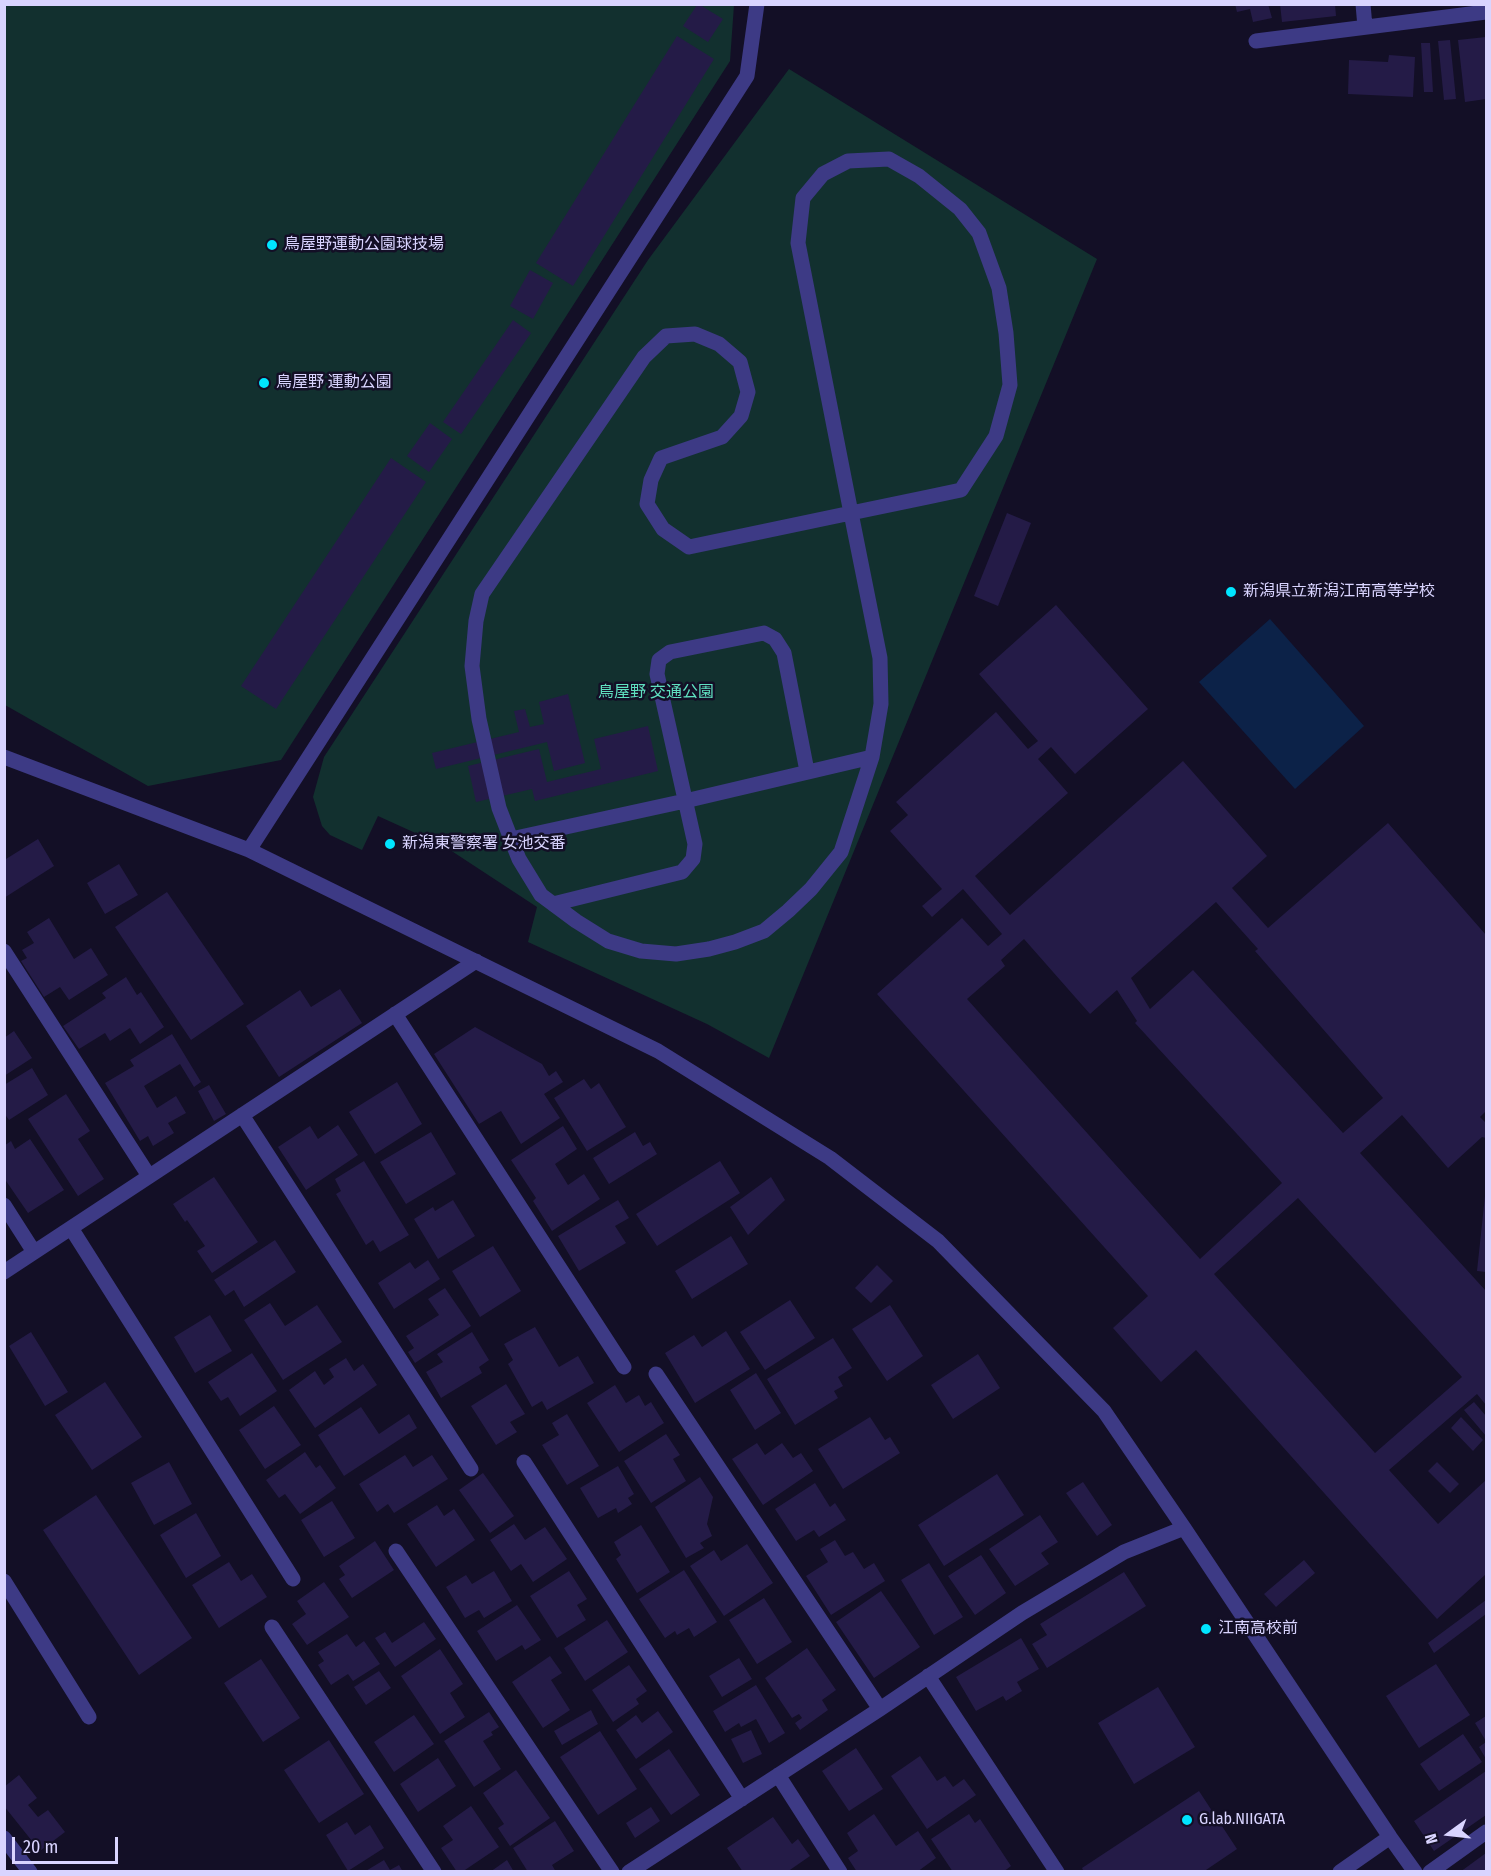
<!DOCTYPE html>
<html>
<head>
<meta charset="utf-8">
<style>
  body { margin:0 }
  #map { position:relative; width:1491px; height:1876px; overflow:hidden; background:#130f26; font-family:"Fira Sans Condensed",sans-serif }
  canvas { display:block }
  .frame { position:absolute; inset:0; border:6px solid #d9d4ff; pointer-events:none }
  .north { position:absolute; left:1419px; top:1804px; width:60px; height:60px; -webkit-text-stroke:4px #130f26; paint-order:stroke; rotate:255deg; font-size:16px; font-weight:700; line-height:24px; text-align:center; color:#d9d4ff }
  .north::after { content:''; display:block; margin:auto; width:21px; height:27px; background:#d9d4ff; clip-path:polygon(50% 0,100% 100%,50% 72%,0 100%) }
  .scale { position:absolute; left:12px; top:1837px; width:106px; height:27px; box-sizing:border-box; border:3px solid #d9d4ff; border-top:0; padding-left:8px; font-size:18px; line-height:21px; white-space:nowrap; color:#d9d4ff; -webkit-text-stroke:4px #130f26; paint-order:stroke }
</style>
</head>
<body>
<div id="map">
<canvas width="1491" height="1876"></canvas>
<div class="frame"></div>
<div class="north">N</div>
<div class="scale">20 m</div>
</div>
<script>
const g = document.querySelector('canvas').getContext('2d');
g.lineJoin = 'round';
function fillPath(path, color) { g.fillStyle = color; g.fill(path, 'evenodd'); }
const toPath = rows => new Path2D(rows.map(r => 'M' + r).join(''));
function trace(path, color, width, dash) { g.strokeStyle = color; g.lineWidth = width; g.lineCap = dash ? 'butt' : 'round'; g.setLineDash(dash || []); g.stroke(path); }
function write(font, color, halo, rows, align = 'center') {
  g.font = font + ' "Fira Sans Condensed","Noto Sans JP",sans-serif'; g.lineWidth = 5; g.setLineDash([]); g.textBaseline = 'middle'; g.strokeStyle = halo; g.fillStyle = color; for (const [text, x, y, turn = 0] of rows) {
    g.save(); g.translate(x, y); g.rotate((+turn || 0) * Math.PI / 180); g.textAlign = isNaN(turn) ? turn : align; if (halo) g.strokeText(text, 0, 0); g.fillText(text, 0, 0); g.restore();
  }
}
fillPath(toPath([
  [5,5,734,5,730,61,281,760,148,786,5,705],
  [789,69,1097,259,769,1058,707,1024,528,942,537,907,444,846,378,816,362,850,330,835,322,826,313,797,324,757,648,260]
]), '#12302f');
fillPath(toPath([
  [1270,619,1364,726,1295,789,1199,682]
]), '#0c2248');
fillPath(toPath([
  [1235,4,1268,4,1272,18,1253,22,1250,9,1237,12],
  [1280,4,1335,4,1336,16,1282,22],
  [697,5,700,5,723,19,708,42,683,26],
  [677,36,714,59,573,286,536,263],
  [1486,37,1486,99,1465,102,1458,40],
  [1450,40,1456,99,1444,100,1438,41],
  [1421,43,1430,43,1433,92,1424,92],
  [1389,55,1415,57,1413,97,1348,94,1349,60,1388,62],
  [530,270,553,283,533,319,510,306],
  [513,320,531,333,461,434,443,422],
  [430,423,452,439,429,472,407,456],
  [391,458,426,482,276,709,241,686],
  [1007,513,1031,523,998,606,974,596],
  [1056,605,1148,709,1075,774,1051,747,1038,759,1068,793,975,876,1010,915,1183,761,1267,856,1232,888,1268,928,1388,823,1486,935,1486,1111,1480,1117,1486,1123,1486,1138,1482,1137,1448,1168,1402,1115,1360,1153,1486,1291,1486,1405,1477,1394,1389,1470,1438,1524,1486,1480,1486,1574,1437,1619,1196,1350,1161,1382,1113,1328,1148,1296,877,994,962,918,988,946,1002,934,963,889,932,917,922,906,942,889,890,831,908,815,896,802,996,712,1028,749,1038,741,979,674],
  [1216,902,1258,949,1255,951,1383,1098,1343,1133,1193,970,1150,1009,1131,978],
  [1024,939,1090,1014,1117,990,1137,1021,1135,1023,1282,1183,1200,1259,967,999,1005,966,1001,960],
  [1298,1198,1462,1377,1375,1453,1214,1274],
  [568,694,585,763,554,771,547,742,436,769,432,753,519,732,514,711,525,709,530,727,544,724,539,702],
  [648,726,658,771,535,801,532,789,476,802,468,766,539,749,547,782,601,769,594,739],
  [38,839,54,866,4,898,4,856,6,859],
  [119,864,138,895,105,914,87,883],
  [167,892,244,1004,191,1040,115,927],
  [49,918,74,959,91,948,108,975,69,1000,60,987,44,997,21,961,27,958,22,950,34,943,27,932],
  [126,977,137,995,141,992,164,1027,140,1044,130,1028,110,1041,105,1033,79,1049,63,1026,106,998,102,993],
  [340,989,362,1023,279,1077,246,1026,300,990,311,1007],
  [475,1027,542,1064,549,1076,556,1071,563,1082,544,1094,560,1118,521,1144,501,1111,479,1124,434,1054],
  [14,1031,32,1058,4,1076,4,1038],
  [172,1034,201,1082,194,1087,180,1064,144,1086,157,1108,176,1096,186,1113,168,1123,174,1133,153,1146,148,1136,140,1141,105,1083,134,1066,130,1060],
  [32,1068,48,1095,9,1120,4,1113,4,1085],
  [584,1079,591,1089,599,1083,626,1127,587,1151,554,1098],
  [397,1082,422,1124,375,1154,349,1112],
  [209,1085,226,1114,214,1121,198,1091],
  [66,1094,90,1131,78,1139,104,1179,78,1196,28,1119],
  [338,1125,358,1155,306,1190,278,1147,310,1126,318,1139],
  [563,1126,577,1149,555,1164,568,1185,584,1174,600,1199,552,1231,533,1201,536,1198,511,1160],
  [431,1132,456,1174,406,1204,380,1162],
  [635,1132,643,1146,650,1142,657,1154,609,1184,593,1158],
  [30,1139,64,1190,28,1213,4,1178,4,1146,11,1141,15,1149],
  [364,1161,409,1235,380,1252,373,1240,366,1245,336,1194,341,1191,335,1179],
  [720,1161,740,1193,657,1246,636,1214],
  [214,1177,258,1242,212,1273,197,1251,205,1246,187,1220,185,1222,173,1204],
  [771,1177,785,1200,748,1235,730,1207],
  [1485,1196,1486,1196,1486,1272,1477,1271],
  [453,1200,475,1236,438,1259,414,1219,433,1207,435,1211],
  [618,1200,629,1218,615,1226,626,1243,579,1271,558,1236],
  [731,1236,748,1264,692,1299,675,1271],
  [275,1240,296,1272,244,1307,234,1290,225,1296,214,1280],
  [493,1246,521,1291,480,1317,452,1271],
  [428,1260,440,1279,394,1309,378,1283,410,1262,415,1269],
  [877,1265,893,1281,871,1303,855,1288],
  [445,1288,471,1326,415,1363,408,1352,414,1348,406,1336,439,1315,428,1299],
  [790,1300,815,1338,765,1370,740,1332],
  [270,1303,285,1326,317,1305,342,1342,283,1380,244,1320],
  [890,1305,923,1356,887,1381,852,1329],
  [210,1315,232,1351,195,1373,174,1337],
  [535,1327,559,1367,578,1356,594,1383,547,1410,542,1401,532,1407,508,1364,513,1360,504,1344],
  [726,1331,750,1369,695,1403,665,1353,694,1335,702,1347],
  [31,1332,68,1392,45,1406,9,1346],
  [472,1332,489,1360,479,1367,482,1373,441,1398,426,1372,443,1362,437,1354],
  [833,1338,852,1368,838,1377,843,1386,834,1391,838,1398,795,1425,767,1379],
  [252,1353,277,1391,240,1416,228,1397,221,1401,208,1382],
  [978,1354,1000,1388,953,1419,931,1385],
  [346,1358,354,1371,363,1364,377,1385,315,1428,289,1390,315,1371,324,1385,334,1377,329,1369],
  [756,1373,781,1413,755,1430,730,1390],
  [105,1382,142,1437,92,1470,55,1415],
  [506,1384,525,1414,510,1422,517,1432,496,1445,471,1406],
  [615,1385,626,1403,639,1395,645,1406,651,1402,664,1423,619,1452,587,1403],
  [1474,1402,1486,1416,1486,1436,1464,1410],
  [274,1406,301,1445,265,1469,239,1430],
  [361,1407,379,1434,409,1414,417,1428,344,1476,318,1435],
  [567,1414,599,1466,567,1485,542,1445,559,1435,552,1423],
  [870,1417,885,1440,890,1437,900,1453,843,1489,818,1449],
  [1461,1417,1483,1440,1473,1451,1451,1428],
  [666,1434,680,1455,673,1459,686,1481,651,1503,624,1461],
  [757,1443,765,1455,782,1443,793,1458,801,1453,813,1471,763,1505,732,1459],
  [305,1452,316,1468,320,1465,336,1488,300,1514,285,1494,279,1498,266,1480],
  [405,1455,413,1467,432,1455,448,1479,394,1513,388,1504,377,1512,359,1484],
  [169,1462,192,1504,154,1525,131,1483],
  [1437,1462,1459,1484,1450,1493,1428,1471],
  [618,1466,634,1494,628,1498,632,1504,618,1513,616,1508,598,1518,580,1488],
  [483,1473,514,1516,490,1533,459,1490],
  [997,1474,1024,1515,944,1566,918,1525],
  [700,1477,713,1497,707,1524,712,1536,700,1543,704,1548,686,1558,655,1507],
  [1083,1482,1112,1525,1097,1536,1066,1493],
  [815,1483,830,1507,835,1503,846,1520,819,1537,814,1530,796,1541,775,1509],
  [96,1495,192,1638,139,1675,43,1530],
  [332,1501,355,1538,324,1557,301,1520],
  [437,1505,444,1516,454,1509,475,1540,436,1567,407,1524],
  [196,1513,221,1556,186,1578,160,1535],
  [1040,1515,1058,1542,1041,1553,1049,1564,1015,1586,989,1549],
  [514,1524,525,1540,545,1527,567,1559,533,1582,521,1564,511,1571,490,1540],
  [641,1525,670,1572,637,1593,616,1559,621,1555,614,1542],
  [835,1540,845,1556,853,1552,864,1569,874,1563,885,1581,831,1615,806,1576,828,1562,820,1549],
  [375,1541,394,1570,352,1598,339,1579,345,1575,339,1566],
  [747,1544,773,1583,724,1616,690,1566,714,1550,721,1561],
  [981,1555,1006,1593,975,1615,948,1576],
  [1304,1560,1315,1573,1276,1607,1264,1594],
  [229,1562,241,1581,252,1574,267,1597,219,1628,192,1585],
  [929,1563,963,1617,934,1635,901,1580],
  [684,1570,717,1622,694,1637,689,1628,677,1635,675,1631,665,1638,639,1599],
  [494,1571,512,1601,484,1618,479,1610,465,1618,446,1587,466,1575,472,1584],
  [569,1571,587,1599,577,1605,586,1620,557,1638,530,1596],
  [1124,1572,1146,1606,1047,1668,1032,1644,1047,1635,1040,1624],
  [324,1582,349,1617,307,1645,292,1624,306,1614,297,1601],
  [881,1591,920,1647,874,1678,836,1622],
  [764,1598,792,1642,757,1664,729,1620],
  [1486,1600,1486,1614,1434,1653,1428,1643],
  [517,1605,541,1640,525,1650,522,1645,496,1661,477,1631],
  [607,1620,628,1652,585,1681,564,1648],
  [424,1622,436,1639,395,1667,375,1638,385,1632,392,1643],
  [347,1634,356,1647,364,1641,380,1664,353,1681,348,1674,331,1685,318,1665,324,1661,318,1652],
  [1021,1638,1039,1669,1017,1682,1022,1691,1006,1701,1003,1696,976,1711,956,1677],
  [807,1648,836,1690,822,1700,828,1710,800,1730,795,1723,802,1718,799,1714,792,1718,765,1678],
  [440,1649,463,1684,450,1693,465,1717,440,1734,401,1676],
  [550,1656,562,1673,551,1680,570,1710,543,1728,512,1682],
  [739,1658,752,1679,722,1697,709,1676],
  [261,1659,300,1718,263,1742,224,1683],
  [1436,1664,1470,1715,1419,1748,1386,1696],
  [629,1665,647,1691,636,1699,639,1704,613,1722,592,1690],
  [379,1671,391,1688,366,1705,354,1687],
  [756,1685,785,1733,769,1743,756,1719,741,1727,739,1723,725,1732,713,1711],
  [1158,1687,1195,1747,1134,1784,1098,1723],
  [591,1710,598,1724,562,1745,554,1731],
  [658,1711,673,1732,636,1759,616,1730,636,1715,642,1723],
  [489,1712,499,1727,491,1732,493,1735,483,1741,501,1769,474,1787,444,1741],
  [414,1715,434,1744,394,1772,374,1742],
  [1486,1716,1486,1741,1475,1723],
  [751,1730,762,1754,743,1763,731,1739],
  [600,1731,637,1789,598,1815,560,1757],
  [1463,1734,1482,1762,1439,1791,1420,1764],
  [329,1740,364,1794,319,1823,284,1770],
  [1486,1742,1486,1759,1479,1747],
  [856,1748,883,1789,849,1811,822,1771],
  [669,1749,700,1795,671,1815,639,1769],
  [920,1756,937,1781,945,1776,953,1787,964,1779,976,1795,927,1829,891,1776],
  [438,1758,456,1786,418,1812,400,1784],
  [516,1770,550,1818,510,1846,498,1828,504,1824,483,1793],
  [1486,1771,1486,1815,1434,1851,1414,1821],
  [19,1775,37,1798,28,1805,38,1817,48,1810,65,1832,40,1851,4,1806,4,1787],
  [1199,1791,1237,1849,1203,1872,1084,1872,1082,1868],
  [471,1806,499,1847,462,1872,457,1872,441,1848,453,1840,443,1826],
  [651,1807,660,1821,635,1838,626,1823],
  [874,1814,896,1846,918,1831,936,1858,917,1872,857,1872,848,1858,858,1851,847,1833],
  [969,1814,975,1823,980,1819,1011,1866,1003,1872,953,1872,931,1839],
  [773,1817,792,1844,798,1839,810,1856,787,1872,743,1872,727,1848],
  [555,1821,574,1851,552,1865,556,1872,528,1872,513,1848],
  [347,1822,355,1835,370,1825,384,1848,348,1871,326,1835],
  [1486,1853,1486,1872,1460,1872],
  [384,1860,390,1870,399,1865,403,1872,364,1872],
  [507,1860,514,1872,490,1872]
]), '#241b47');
trace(toPath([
  [1363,4,1365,27],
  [1256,41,1486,12],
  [4,757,249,850,658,1051,830,1158,938,1241,1104,1411,1184,1528,1390,1837,1415,1872],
  [511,839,519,859,541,895,576,921,608,941,641,951,676,954,709,949,735,942,764,931,788,911,811,889,841,852,872,757,881,704,880,658,851,513,798,243,803,198,823,174,848,161,889,159,919,176,960,209,979,233,999,288,1006,333,1010,385,996,436,961,490,928,497,851,513,689,547,663,529,647,504,651,480,661,458,722,437,741,416,748,392,740,362,719,344,695,334,666,336,644,357,482,594,476,621,472,666,479,719,499,808,511,839],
  [511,839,685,801,872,757],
  [249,850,747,76,757,4],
  [553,904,682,872,693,859,695,844,657,674,659,660,670,652,764,633,775,639,784,653,807,771],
  [4,951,149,1176],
  [395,1014,624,1367],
  [242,1115,471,1469],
  [4,1205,34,1252],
  [71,1228,293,1579],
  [4,1272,476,961],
  [656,1374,880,1709],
  [524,1462,742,1799],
  [396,1551,612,1872],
  [4,1581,89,1717],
  [272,1627,434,1872],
  [928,1676,1057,1872],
  [778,1775,840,1872],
  [4,1838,30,1872],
  [629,1872,880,1709,1022,1613,1124,1552,1184,1528],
  [1340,1872,1390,1837],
  [1430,1872,1486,1832]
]), '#3d3a85', 15);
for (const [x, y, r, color] of [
  [272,245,6,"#00e5ff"],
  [264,383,6,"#00e5ff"],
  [1231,592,6,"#00e5ff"],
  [390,844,6,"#00e5ff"],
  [1206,1629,6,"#00e5ff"],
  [1187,1820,6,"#00e5ff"]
]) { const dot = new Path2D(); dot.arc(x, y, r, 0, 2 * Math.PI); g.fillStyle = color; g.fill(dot); trace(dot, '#130f26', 2); }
write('16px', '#d9d4ff', '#130f26', [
  ["鳥屋野運動公園球技場",284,245],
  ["鳥屋野 運動公園",276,383],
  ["新潟県立新潟江南高等学校",1243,592],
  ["新潟東警察署 女池交番",402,844],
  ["江南高校前",1218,1629],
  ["G.lab.NIIGATA",1199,1820]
], 'left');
write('16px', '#5fe0c0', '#130f26', [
  ["鳥屋野 交通公園",656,693]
]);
</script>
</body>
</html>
